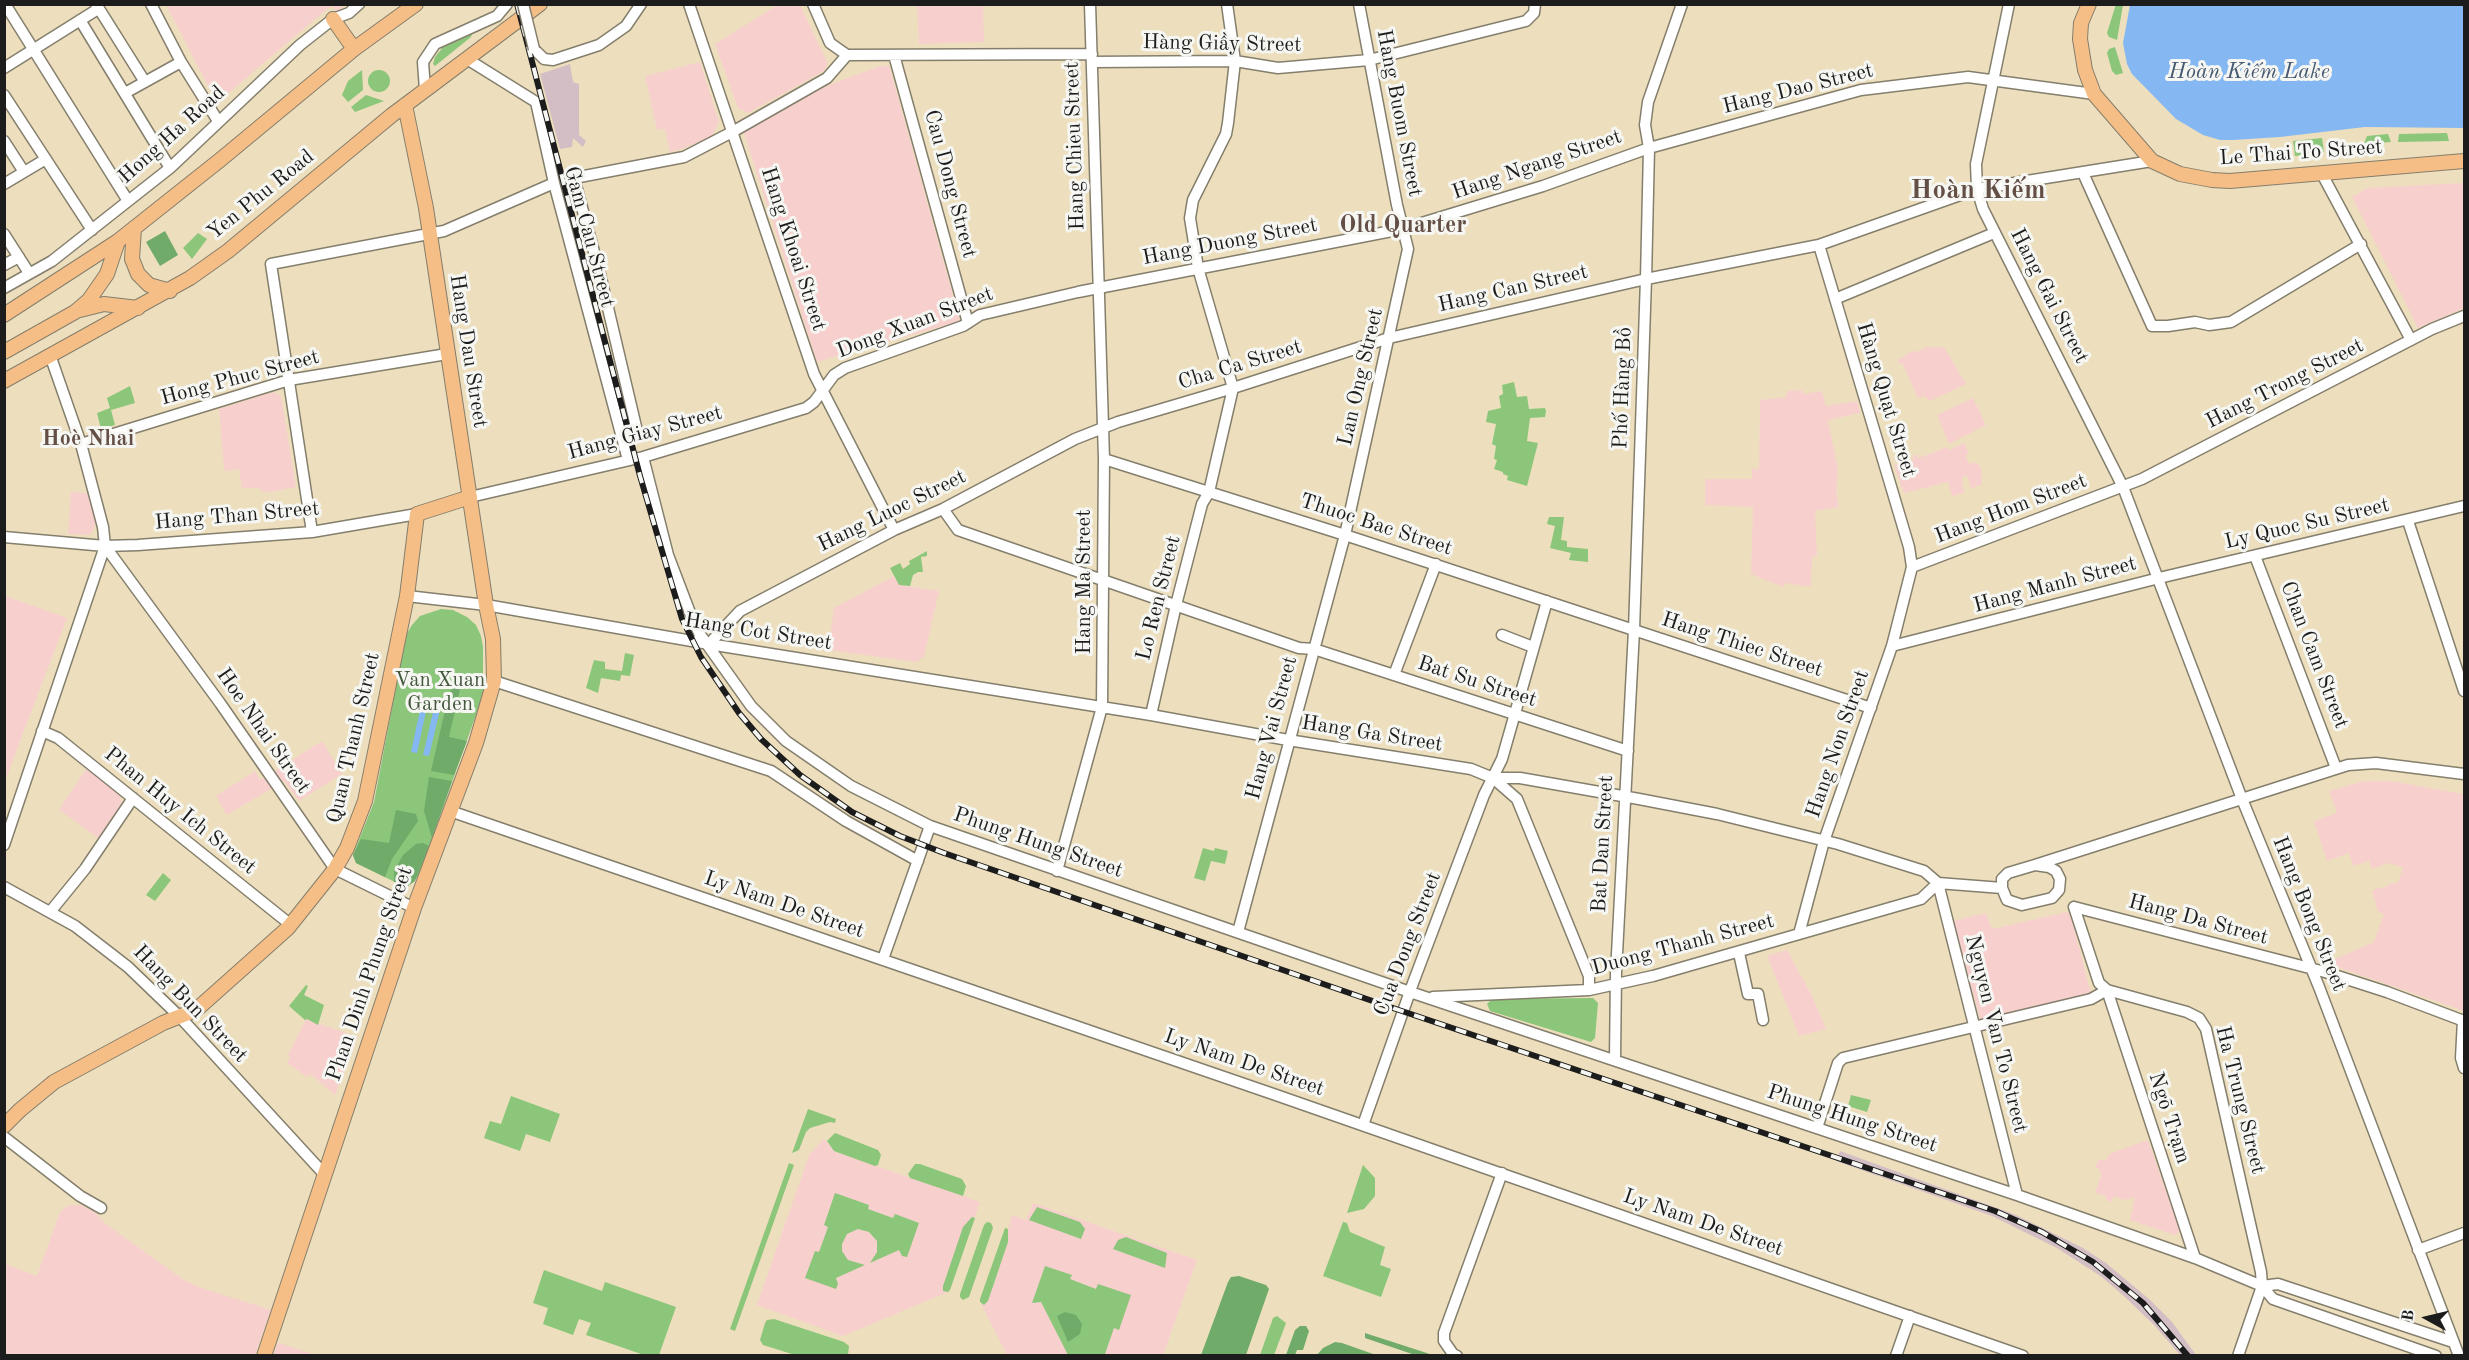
<!DOCTYPE html>
<html>
<head>
<meta charset="utf-8">
<style>
  body { margin:0 }
  #map { position:relative; width:2469px; height:1360px; overflow:hidden; background:#eddfbd; font-family:"Old Standard TT",serif }
  canvas { display:block }
  .frame { position:absolute; inset:0; border:6px solid #1c1c1c; pointer-events:none }
  .north { position:absolute; left:2397px; top:1288px; width:60px; height:60px; -webkit-text-stroke:4px #f6f6f2; paint-order:stroke; rotate:278deg; font-size:16px; font-weight:700; line-height:24px; text-align:center; color:#1c1c1c }
  .north::after { content:''; display:block; margin:auto; width:21px; height:27px; background:#1c1c1c; clip-path:polygon(50% 0,100% 100%,50% 72%,0 100%) }
</style>
</head>
<body>
<div id="map">
<canvas width="2469" height="1360"></canvas>
<div class="frame"></div>
<div class="north">B</div>
</div>
<script>
const g = document.querySelector('canvas').getContext('2d');
g.lineJoin = 'round';
function fillPath(path, color) { g.fillStyle = color; g.fill(path, 'evenodd'); }
const toPath = rows => new Path2D(rows.map(r => 'M' + r).join(''));
function trace(path, color, width, dash) { g.strokeStyle = color; g.lineWidth = width; g.lineCap = dash ? 'butt' : 'round'; g.setLineDash(dash || []); g.stroke(path); }
function write(font, color, halo, rows, align = 'center') {
  g.font = font + ' "Old Standard TT",serif'; g.lineWidth = 6; g.setLineDash([]); g.textBaseline = 'middle'; g.strokeStyle = halo; g.fillStyle = color; for (const [text, x, y, turn = 0] of rows) {
    g.save(); g.translate(x, y); g.rotate((+turn || 0) * Math.PI / 180); g.textAlign = isNaN(turn) ? turn : align; if (halo) g.strokeText(text, 0, 0); g.fillText(text, 0, 0); g.restore();
  }
}
fillPath(toPath([
  [779,4,800,5,828,64,824,71,748,113,739,109,736,103,715,44],
  [166,5,345,5,337,12,332,6,326,10,217,103],
  [917,5,983,5,984,42,919,44],
  [700,62,719,122,712,136,682,149,670,152,665,129,657,130,645,76],
  [889,65,960,321,817,362,743,130,824,87,877,67],
  [2464,183,2464,308,2418,328,2352,197,2367,188],
  [1927,347,1944,347,1966,384,1930,401,1924,396,1918,398,1902,363,1898,364,1898,360,1914,350,1916,353],
  [1802,390,1803,394,1822,391,1826,406,1857,401,1860,413,1828,420,1838,469,1836,490,1839,507,1815,511,1817,556,1812,557,1811,587,1785,583,1783,587,1751,574,1753,507,1705,505,1705,479,1752,479,1752,468,1759,469,1760,400,1787,397,1787,391],
  [273,392,281,396,296,487,271,492,261,491,260,488,242,488,239,469,224,471,219,409],
  [1973,398,1986,425,1949,444,1937,415],
  [1964,443,1969,452,1966,455,1969,464,1975,462,1981,467,1982,484,1971,489,1968,477,1964,476,1962,480,1964,493,1952,496,1948,482,1905,493,1903,491,1894,465,1914,459,1913,455,1917,455,1918,458,1927,455,1947,447,1949,450],
  [71,492,87,493,96,524,90,535,68,534],
  [894,576,899,585,939,591,924,657,916,662,828,650,834,608],
  [6,596,67,618,5,781,4,602],
  [322,741,342,774,299,801,284,781,227,815,216,796,255,771,260,780],
  [87,768,120,795,122,807,100,839,59,810],
  [2364,781,2391,781,2464,794,2464,1011,2326,963,2374,942,2384,914,2378,912,2372,890,2388,886,2388,884,2398,883,2403,867,2388,863,2372,869,2369,861,2353,866,2349,853,2327,861,2314,821,2337,813,2329,791],
  [2067,912,2071,916,2091,994,1980,1019,1953,921,1986,913,1992,929],
  [1787,950,1812,996,1826,1029,1799,1036,1767,956],
  [306,1019,358,1037,335,1095,310,1074,307,1077,287,1063,290,1058,288,1055],
  [824,1139,836,1152,980,1202,948,1292,843,1336,757,1305,809,1155],
  [2148,1140,2180,1231,2175,1235,2130,1220,2135,1197,2125,1200,2114,1196,2111,1202,2106,1200,2106,1196,2095,1193,2101,1175,2099,1169,2095,1167,2099,1159,2106,1161,2109,1154],
  [1033,1203,1197,1260,1163,1355,1007,1355,981,1304,984,1305,988,1301,1008,1242,1008,1229,1012,1215,1026,1220],
  [69,1205,81,1205,93,1211,106,1224,184,1280,199,1287,271,1310,255,1355,5,1355,5,1264,37,1276,60,1212],
  [278,1342,286,1345,316,1355,273,1355]
]), '#f7d0ce');
fillPath(toPath([
  [570,64,573,82,579,84,579,135,586,141,583,147,573,138,572,147,560,149,540,74],
  [1322,981,1388,1003,1386,1008,1320,985],
  [1840,1151,2016,1215,2083,1248,2106,1263,2150,1300,2172,1322,2196,1355,2180,1355,2155,1326,2125,1297,2102,1277,2057,1248,1992,1216,1836,1161]
]), '#d2bec4');
fillPath(toPath([
  [2116,4,2123,5,2117,40,2109,37,2107,33],
  [472,34,471,37,435,66,433,64,435,57,443,47],
  [2115,47,2123,73,2116,75,2112,71,2107,53,2109,49],
  '368 81a11 11 0 1 1 22 0a11 11 0 1 1-22 0Z',
  [362,70,363,90,348,102,342,95,348,81],
  [366,95,384,101,355,112,351,107],
  [2447,133,2449,141,2398,142,2399,134],
  [2388,134,2391,142,2364,144,2367,136],
  [2322,138,2324,152,2295,156,2293,141],
  [198,233,207,239,192,259,183,248],
  [1514,382,1517,397,1527,396,1529,409,1545,408,1546,411,1545,417,1530,418,1527,441,1538,443,1527,486,1507,480,1508,476,1503,474,1503,472,1494,469,1497,460,1494,459,1496,446,1492,444,1496,424,1486,422,1488,411,1501,408,1499,396,1503,394,1502,385],
  [130,386,135,403,111,410,115,425,101,429,97,413,110,408,107,398],
  [1549,517,1564,517,1561,540,1567,541,1567,547,1588,549,1588,562,1569,560,1571,553,1550,548,1555,526,1547,524],
  [927,551,927,556,921,557,923,572,918,572,913,575,910,586,899,585,890,568,900,563,903,569,910,564,909,561],
  [441,609,453,610,467,617,476,625,481,636,483,647,483,695,419,875,408,886,399,884,356,863,353,855,374,802,406,635,412,625,420,616],
  [625,653,634,655,630,676,621,675,620,681,601,678,598,693,586,688,594,660,605,662,605,669,622,671],
  [1203,848,1214,851,1215,848,1228,851,1225,864,1211,861,1205,881,1194,878],
  [163,873,171,880,155,901,146,895],
  [306,985,308,986,304,995,324,1005,318,1025,307,1019,305,1020,289,1006],
  [1593,998,1598,1003,1595,1038,1591,1042,1490,1011,1487,1004,1492,999],
  [1851,1095,1871,1100,1867,1112,1848,1106],
  [511,1096,560,1114,550,1142,526,1134,520,1151,484,1138,490,1121,501,1124],
  [808,1109,836,1119,835,1123,830,1122,810,1128,806,1132,799,1150,792,1153],
  [835,1133,878,1150,881,1155,878,1165,875,1166,834,1151,827,1141],
  [789,1163,794,1165,735,1331,730,1329],
  [915,1164,920,1164,962,1179,966,1186,963,1196,910,1178,908,1174],
  [1363,1165,1375,1178,1375,1196,1364,1209,1347,1213],
  [835,1193,869,1205,868,1209,893,1218,895,1214,919,1223,907,1257,902,1256,899,1250,870,1263,877,1252,877,1241,869,1232,858,1229,847,1234,842,1244,842,1251,848,1260,865,1265,836,1278,838,1284,836,1289,805,1278,815,1251,819,1252,823,1241,828,1227,824,1225],
  [1037,1207,1080,1222,1085,1229,1081,1239,1029,1220],
  [972,1217,975,1218,950,1290,948,1292,943,1291,943,1286,963,1227],
  [987,1222,991,1223,993,1228,969,1297,963,1300,960,1297,960,1294,984,1225],
  [1343,1222,1347,1223,1350,1232,1385,1247,1380,1265,1391,1269,1381,1297,1323,1276],
  [1005,1228,1008,1229,1008,1242,988,1301,984,1305,980,1302,980,1299],
  [1126,1237,1167,1253,1165,1268,1113,1249,1118,1240],
  [1045,1266,1072,1275,1070,1279,1096,1289,1098,1284,1131,1295,1119,1330,1114,1328,1105,1354,1109,1355,1068,1355,1041,1302,1032,1303],
  [544,1270,602,1291,605,1282,676,1307,659,1355,644,1355,586,1335,591,1323,579,1319,573,1335,543,1324,548,1308,533,1303],
  [1277,1316,1286,1323,1274,1355,1260,1355,1273,1318],
  [774,1319,844,1342,849,1346,848,1355,795,1355,763,1345,760,1340,765,1323,767,1320]
]), '#8bc67a');
fillPath(toPath([
  [165,231,178,255,160,266,146,242],
  [464,672,449,737,467,741,454,775,431,771,449,693],
  [429,777,452,781,432,838,424,811],
  [396,810,416,814,418,821,392,859,385,877,356,863,353,855,361,839,389,843],
  [423,843,429,846,415,881,408,886,394,882,394,871,403,855,416,844],
  [1239,1276,1266,1285,1269,1289,1246,1355,1201,1355,1228,1282,1231,1277],
  [1065,1312,1076,1315,1082,1324,1080,1334,1068,1342,1057,1316],
  [1300,1326,1306,1326,1309,1331,1303,1350,1297,1350,1295,1355,1286,1355,1295,1330],
  [1365,1333,1368,1334,1433,1355,1415,1355,1365,1338],
  [1335,1342,1342,1343,1376,1355,1317,1355,1323,1348]
]), '#70ab6a');
fillPath(toPath([
  [2130,5,2464,5,2464,128,2365,127,2280,137,2233,140,2220,140,2203,135,2176,119,2132,74,2127,64,2123,43],
  [422,701,428,702,417,753,411,752],
  [435,704,441,705,429,756,423,755]
]), '#85b8f2');
trace(toPath([
  [554,183,574,178]
]), '#c3b89d', 10, [10, 5]);
const minor = toPath([
  [5,4,128,201],
  [96,4,145,82],
  [151,4,181,62,218,121],
  [689,4,814,374,894,530],
  [813,4,830,43,847,55],
  [2009,4,1976,164,1977,189,1983,209,2123,487,2242,799,2319,987,2459,1356],
  [80,20,170,168],
  [534,49,544,59,553,60,599,45,626,26,641,4],
  [894,55,968,323],
  [467,59,536,102,554,183,628,460],
  [1092,62,1235,61,1278,68,1369,60,1526,21,1534,13,1535,4],
  [4,68,98,9],
  [425,90,423,62,435,44,497,16,507,4],
  [125,93,181,62],
  [4,95,92,230],
  [4,141,24,172],
  [2083,173,2152,326,2168,326,2195,322,2209,325,2231,322,2361,244],
  [2322,174,2411,340],
  [4,184,46,159],
  [4,234,29,273],
  [4,265,19,257],
  [4,288,52,261,170,168,300,45,333,19,349,13,359,4],
  [1835,299,1994,233],
  [50,355,81,444,103,527,105,546,220,703,335,869,414,908],
  [637,431,600,274,574,178,684,157,734,131,827,78,847,55,1092,54],
  [81,444,289,380,447,354],
  [643,457,668,555,692,618,699,633,751,706,786,741,851,786,930,826,1410,992,2017,1195,2195,1258,2262,1286,2278,1284,2453,1342],
  [1104,459,1345,535,1871,708],
  [470,497,643,457,806,408,814,402,834,375,845,368,963,326,980,315,1078,292,1402,229,1543,186,1649,148,1861,90,1968,77,2094,94],
  [943,509,958,530,1299,648,1314,649,1628,751],
  [2408,521,2464,691],
  [312,532,271,264,444,231,554,183],
  [4,537,105,546,138,545,312,532,417,514],
  [2255,556,2336,768],
  [1912,567,2142,479,2432,329,2464,316],
  [407,596,486,605,709,644,1151,715,1288,740,1471,769,1493,778,1520,778,1639,799,1717,814,1838,844,1924,871,1938,883],
  [1502,635,1533,647],
  [709,644,740,611,894,530,943,509,1075,439,1118,422,1233,388,1389,338,1646,279,1819,245,1977,189,2152,161],
  [1892,646,2159,578,2464,506],
  [1394,675,1436,564],
  [494,681,771,771,846,821,918,861],
  [1151,715,1176,605,1202,504,1209,492,1233,388,1198,268,1190,218,1193,200,1226,134,1228,123,1235,61,1227,4],
  [42,731,58,738,291,925],
  [1493,778,1517,799,1589,976,1589,990],
  [450,811,1276,1095,2023,1356],
  [4,845,105,546],
  [2035,865,2348,765,2376,763,2464,774],
  [2035,865,2049,867,2056,871,2060,879,2059,890,2052,898,2022,905,2007,900,2002,888,2002,879,2008,873,2035,865],
  [1057,871,1102,707,1104,459,1090,4],
  [1938,883,2017,1195],
  [1938,883,2002,888],
  [4,887,75,926,128,967,180,1017,325,1175],
  [2074,907,2325,972,2387,992,2464,1021],
  [2074,907,2099,983,2107,990,2195,1258],
  [50,912,85,869,133,798],
  [1238,932,1345,535,1408,249,1397,205,1359,4],
  [1799,934,1824,841,1892,646,1912,567,1909,547,1819,245],
  [1739,953,1748,994,1758,994,1763,1020],
  [883,959,930,826],
  [2107,990,2187,1012,2199,1018,2206,1029,2261,1272,2262,1286,2238,1356],
  [1433,997,1589,990,1653,976,1921,899,1938,883],
  [2463,1020,2461,1058,2464,1068],
  [1615,1060,1616,973,1634,630,1646,279,1649,148,1645,125,1648,102,1682,4],
  [1363,1125,1413,983,1484,795,1502,759,1547,601],
  [1817,1128,1838,1063,1843,1058,2091,999,2107,990],
  [4,1137,80,1196,101,1208],
  [2418,1250,2464,1233],
  [2262,1286,2273,1299,2436,1356],
  [1457,1356,1453,1354,1444,1341,1444,1333,1502,1173],
  [1896,1356,1910,1316]
]);
const major = toPath([
  [2089,4,2081,23,2080,39,2085,70,2094,94,2152,161,2180,174,2212,180,2230,181,2464,161],
  [333,19,354,49],
  [134,228,132,259,138,274,149,285,170,291],
  [80,310,104,304,138,308],
  [4,315,118,241,220,160,354,49,416,4],
  [4,352,75,312,89,300,107,274,118,241],
  [4,381,190,278,228,251,392,115,540,4],
  [4,1126,20,1110,54,1082,163,1023,196,1010,288,928,335,869,347,848,365,801,407,596,417,514,470,497],
  [264,1356,414,908,476,743,494,681,493,639,486,605,426,208,405,105]
]);
trace(minor, '#847e6c', 13);
trace(major, '#847e6c', 16);
trace(minor, '#fff', 10);
trace(major, '#f6be87', 14);
const rail = toPath([
  [517,4,640,476,682,619,701,657,739,713,761,739,800,775,852,812,900,836,944,853,1387,1006,1995,1211,2042,1232,2093,1262,2143,1303,2188,1356]
]);
trace(rail, '#1c1c1c', 6);
trace(rail, '#f6f6f2', 4, [11]);
const minorBridge = toPath([
  [523,4,534,49]
]);
trace(minorBridge, '#847e6c', 13, []);
trace(minorBridge, '#fff', 10);
write('21px', '#1c1c1c', '#f6f6f2', [
  ["Hàng Giầy Street",1222,44,1],
  ["Hang Dao Street",1798,89,-14],
  ["Hang Buom Street",1399,113,79],
  ["Hong Ha Road",172,135,-42],
  ["Hang Chieu Street",1075,146,-92],
  ["Le Thai To Street",2301,153,-4],
  ["Hang Ngang Street",1537,165,-19],
  ["Cau Dong Street",950,184,75],
  ["Yen Phu Road",261,195,-39],
  ["Gam Cau Street",589,237,75],
  ["Hang Duong Street",1230,242,-11],
  ["Hang Khoai Street",793,249,72],
  ["Hang Can Street",1513,289,-13],
  ["Hang Gai Street",2049,296,63],
  ["Dong Xuan Street",915,323,-21],
  ["Hang Dau Street",468,351,81],
  ["Cha Ca Street",1240,365,-17],
  ["Lan Ong Street",1361,377,-77],
  ["Hong Phuc Street",240,378,-15],
  ["Hang Trong Street",2285,384,-27],
  ["Phố Hàng Bồ",1623,388,-88],
  ["Hàng Quạt Street",1886,400,73],
  ["Hang Giay Street",645,433,-15],
  ["Hang Hom Street",2011,509,-21],
  ["Hang Luoc Street",892,511,-26],
  ["Hang Than Street",237,516,-5],
  ["Ly Quoc Su Street",2307,524,-13],
  ["Thuoc Bac Street",1376,525,18],
  ["Hang Ma Street",1084,582,-90],
  ["Hang Manh Street",2055,585,-15],
  ["Lo Ren Street",1159,598,-76],
  ["Hang Cot Street",758,632,9],
  ["Hang Thiec Street",1742,645,18],
  ["Chan Cam Street",2314,655,69],
  ["Bat Su Street",1477,682,18],
  ["Hang Vai Street",1272,728,-75],
  ["Hoe Nhai Street",263,731,55],
  ["Hang Ga Street",1372,734,9],
  ["Quan Thanh Street",354,738,-77],
  ["Hang Non Street",1838,744,-71],
  ["Phan Huy Ich Street",180,811,39],
  ["Phung Hung Street",1038,843,19],
  ["Bat Dan Street",1603,844,-87],
  ["Ly Nam De Street",784,905,19],
  ["Hang Bong Street",2309,914,68],
  ["Hang Da Street",2198,920,15],
  ["Cua Dong Street",1408,944,-69],
  ["Duong Thanh Street",1683,945,-15],
  ["Phan Dinh Phung Street",370,974,-71],
  ["Hang Bun Street",190,1004,46],
  ["Nguyen Van To Street",1996,1034,76],
  ["Ly Nam De Street",1244,1063,19],
  ["Ha Trung Street",2240,1100,76],
  ["Ngõ Trạm",2169,1118,72],
  ["Phung Hung Street",1852,1119,18],
  ["Ly Nam De Street",1703,1223,19]
]);
write('21px', '#43583d', '#f6f6f2', [
  ["Van Xuan",440,680],
  ["Garden",440,704]
]);
write('italic 22px', '#465a72', '#f6f6f2', [
  ["Hoàn Kiếm Lake",2249,72]
]);
write('bold 22px', '#644f46', '#f6f6f2', [
  ["Hoè Nhai",88,439]
]);
write('bold 24px', '#644f46', '#f6f6f2', [
  ["Old Quarter",1403,226]
]);
write('bold 27px', '#644f46', '#f6f6f2', [
  ["Hoàn Kiếm",1978,191]
]);
</script>
</body>
</html>
